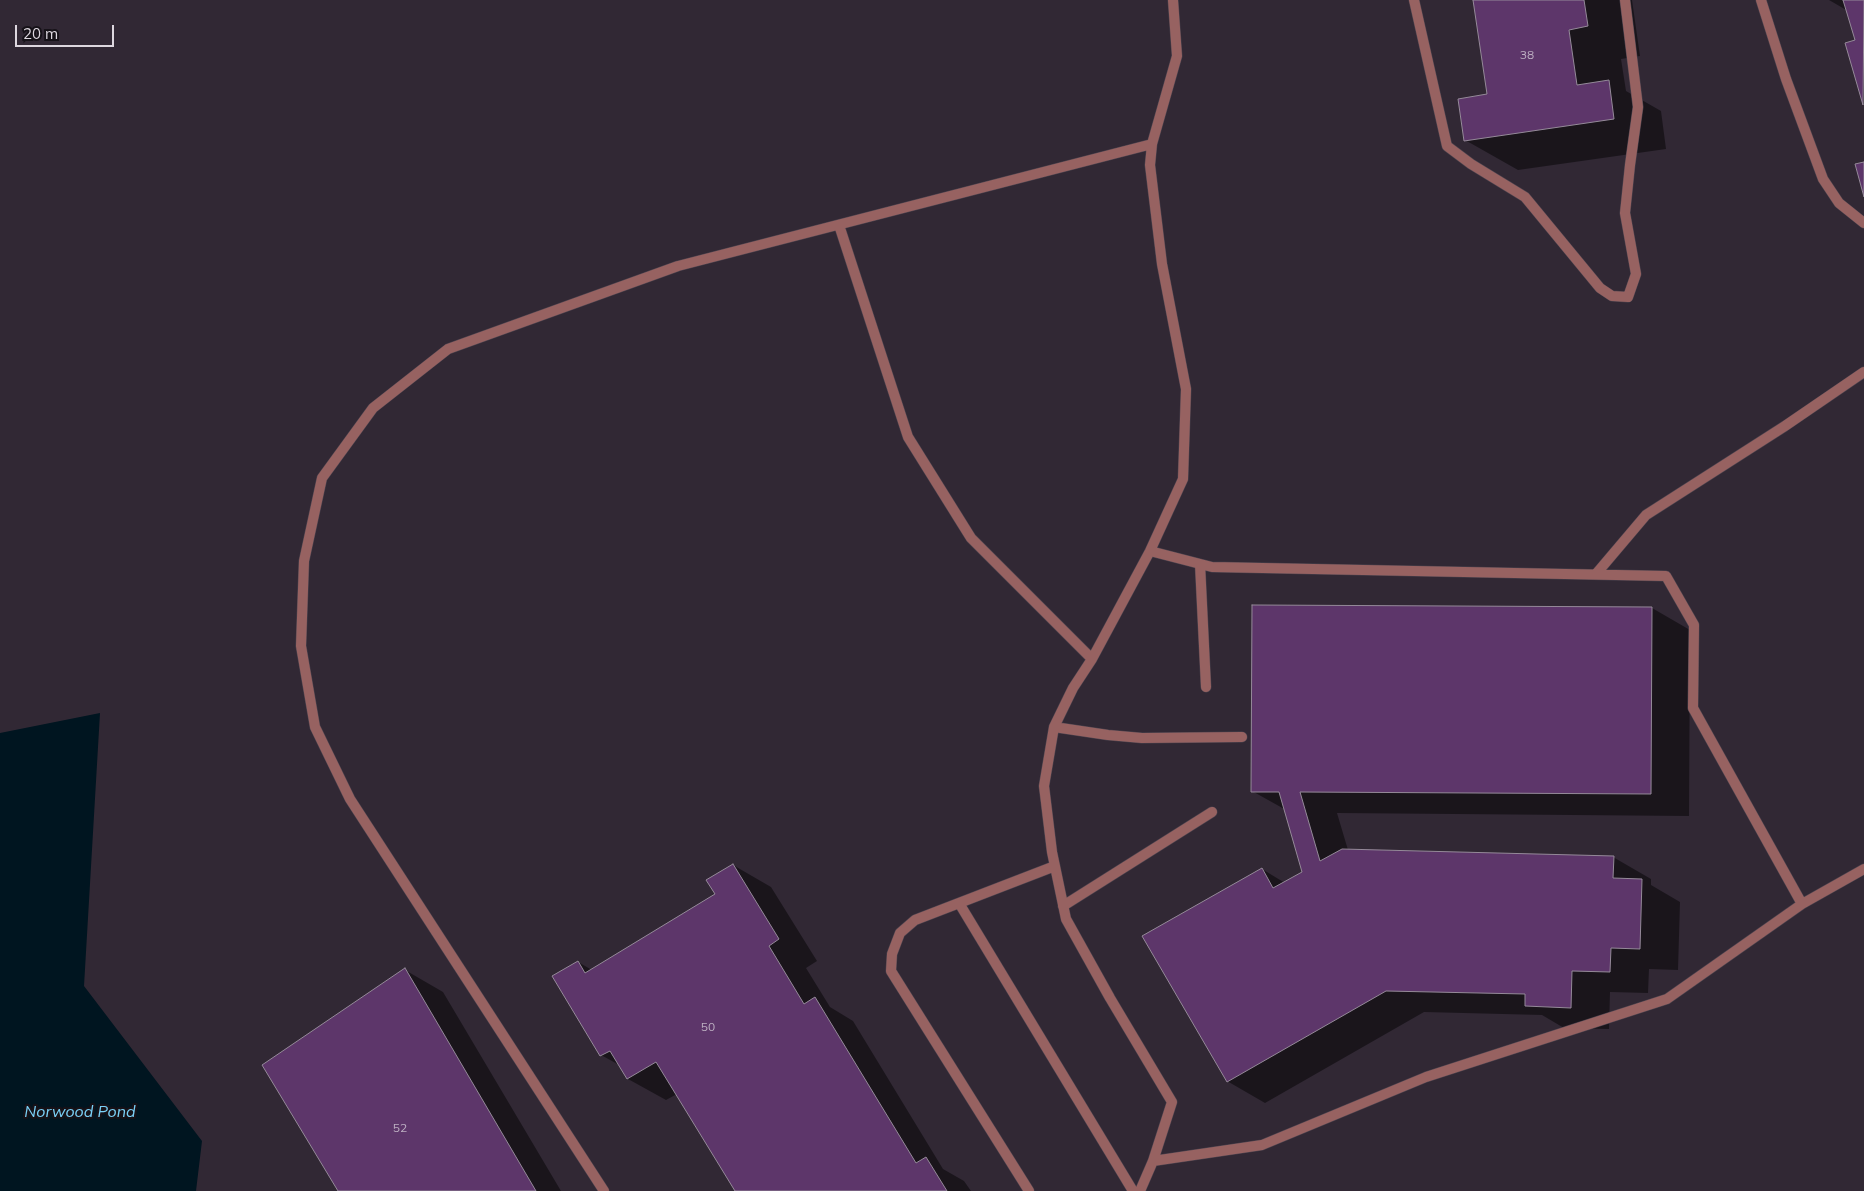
<!DOCTYPE html>
<html>
<head>
<meta charset="utf-8">
<style>
  body { margin:0 }
  #map { position:relative; width:1864px; height:1191px; overflow:hidden; background:#312834; font-family:Mulish,sans-serif }
  canvas { display:block }
  .scale { position:absolute; left:15px; top:25px; width:99px; height:22px; box-sizing:border-box; border:2px solid #ddd7df; border-top:0; padding-left:6px; font-size:15px; line-height:18px; white-space:nowrap; color:#ddd7df; -webkit-text-stroke:4px #161218; paint-order:stroke }
</style>
</head>
<body>
<div id="map">
<canvas width="1864" height="1191"></canvas>
<div class="scale">20 m</div>
</div>
<script>
const g = document.querySelector('canvas').getContext('2d');
g.lineJoin = 'round';
function fillPath(path, color) { g.fillStyle = color; g.fill(path, 'evenodd'); }
const toPath = rows => new Path2D(rows.map(r => 'M' + r).join(''));
function trace(path, color, width, dash) { g.strokeStyle = color; g.lineWidth = width; g.lineCap = dash ? 'butt' : 'round'; g.setLineDash(dash || []); g.stroke(path); }
function write(font, color, halo, rows, align = 'center') {
  g.font = font + ' Mulish,sans-serif'; g.lineWidth = 4.5; g.setLineDash([]); g.textBaseline = 'middle'; g.strokeStyle = halo; g.fillStyle = color; for (const [text, x, y, turn = 0] of rows) {
    g.save(); g.translate(x, y); g.rotate((+turn || 0) * Math.PI / 180); g.textAlign = isNaN(turn) ? turn : align; if (halo) g.strokeText(text, 0, 0); g.fillText(text, 0, 0); g.restore();
  }
}
fillPath(toPath([
  [100,713,84,986,202,1141,196,1191,0,1191,0,733]
]), '#001520');
fillPath(toPath([
  [1474,0,1632,0,1640,56,1621,59,1626,91,1661,111,1666,149,1518,170,1465,140,1488,95],
  [1829,0,1864,0,1864,104,1847,44,1856,41,1848,11],
  [1254,606,1652,608,1690,630,1689,816,1337,813,1348,850,1613,857,1651,879,1651,885,1680,902,1678,970,1649,969,1648,993,1610,992,1609,1029,1564,1028,1542,1015,1424,1012,1265,1103,1227,1081,1262,869,1285,883,1303,872,1286,810,1252,791],
  [733,865,771,887,817,961,806,968,830,1007,853,1021,943,1169,964,1181,971,1191,736,1191,677,1094,666,1100,628,1079,621,1066,601,1055,578,962,592,970,717,894],
  [405,970,443,992,561,1191,340,1191]
]), '#0007');
const building = toPath([
  [1473,0,1584,0,1588,26,1569,30,1577,85,1609,80,1614,119,1464,141,1458,99,1487,94,1473,0],
  [1843,0,1864,0,1863,105,1845,43,1855,40,1843,0],
  [1864,162,1864,197,1855,164,1864,162],
  [1252,605,1652,607,1651,794,1300,792,1320,861,1342,849,1614,856,1613,878,1642,879,1640,949,1611,948,1610,972,1572,971,1571,1008,1525,1006,1525,994,1386,991,1227,1082,1142,936,1262,868,1273,888,1302,872,1279,792,1251,792,1252,605],
  [733,864,779,939,769,946,804,1004,815,997,916,1163,926,1157,947,1191,735,1191,656,1062,627,1079,610,1051,600,1056,552,976,578,961,585,973,715,894,706,880,733,864],
  [405,968,536,1191,338,1191,262,1065,405,968]
]);
fillPath(building, '#5d366a');
trace(building, '#958a99', 1);
const service = toPath([
  [1414,0,1447,146,1471,164,1525,197,1600,288,1612,296,1628,297,1636,274,1625,213,1630,165,1638,107,1625,0],
  [1761,0,1786,79,1823,179,1839,203,1864,223],
  [839,225,908,437,971,538,1092,659],
  [1150,551,1212,567,1666,576,1694,625,1693,708,1802,904,1667,999,1426,1077,1262,1145,1153,1161],
  [1200,564,1206,687],
  [1596,574,1646,515,1785,426,1864,372],
  [1054,727,1108,735,1142,738,1242,737],
  [959,903,1133,1191],
  [1802,904,1864,869],
  [1063,906,1212,812],
  [604,1191,350,799,315,727,301,646,304,561,322,478,373,408,448,349,678,266,1152,144],
  [1029,1191,891,971,892,954,900,933,915,920,1055,866],
  [1140,1191,1153,1161,1172,1102,1110,998,1066,919,1052,852,1044,786,1054,727,1073,688,1092,659,1150,551,1183,479,1186,389,1162,264,1150,165,1152,144,1177,56,1173,0]
]);
trace(service, '#4d444f', 11);
trace(service, '#976261', 10);
write('12px', '#bdafc2', null, [
  ["38",1527,55],
  ["50",708,1027],
  ["52",400,1128]
]);
write('italic 16px', '#7ad1f7', '#161218', [
  ["Norwood Pond",80,1112]
]);
</script>
</body>
</html>
